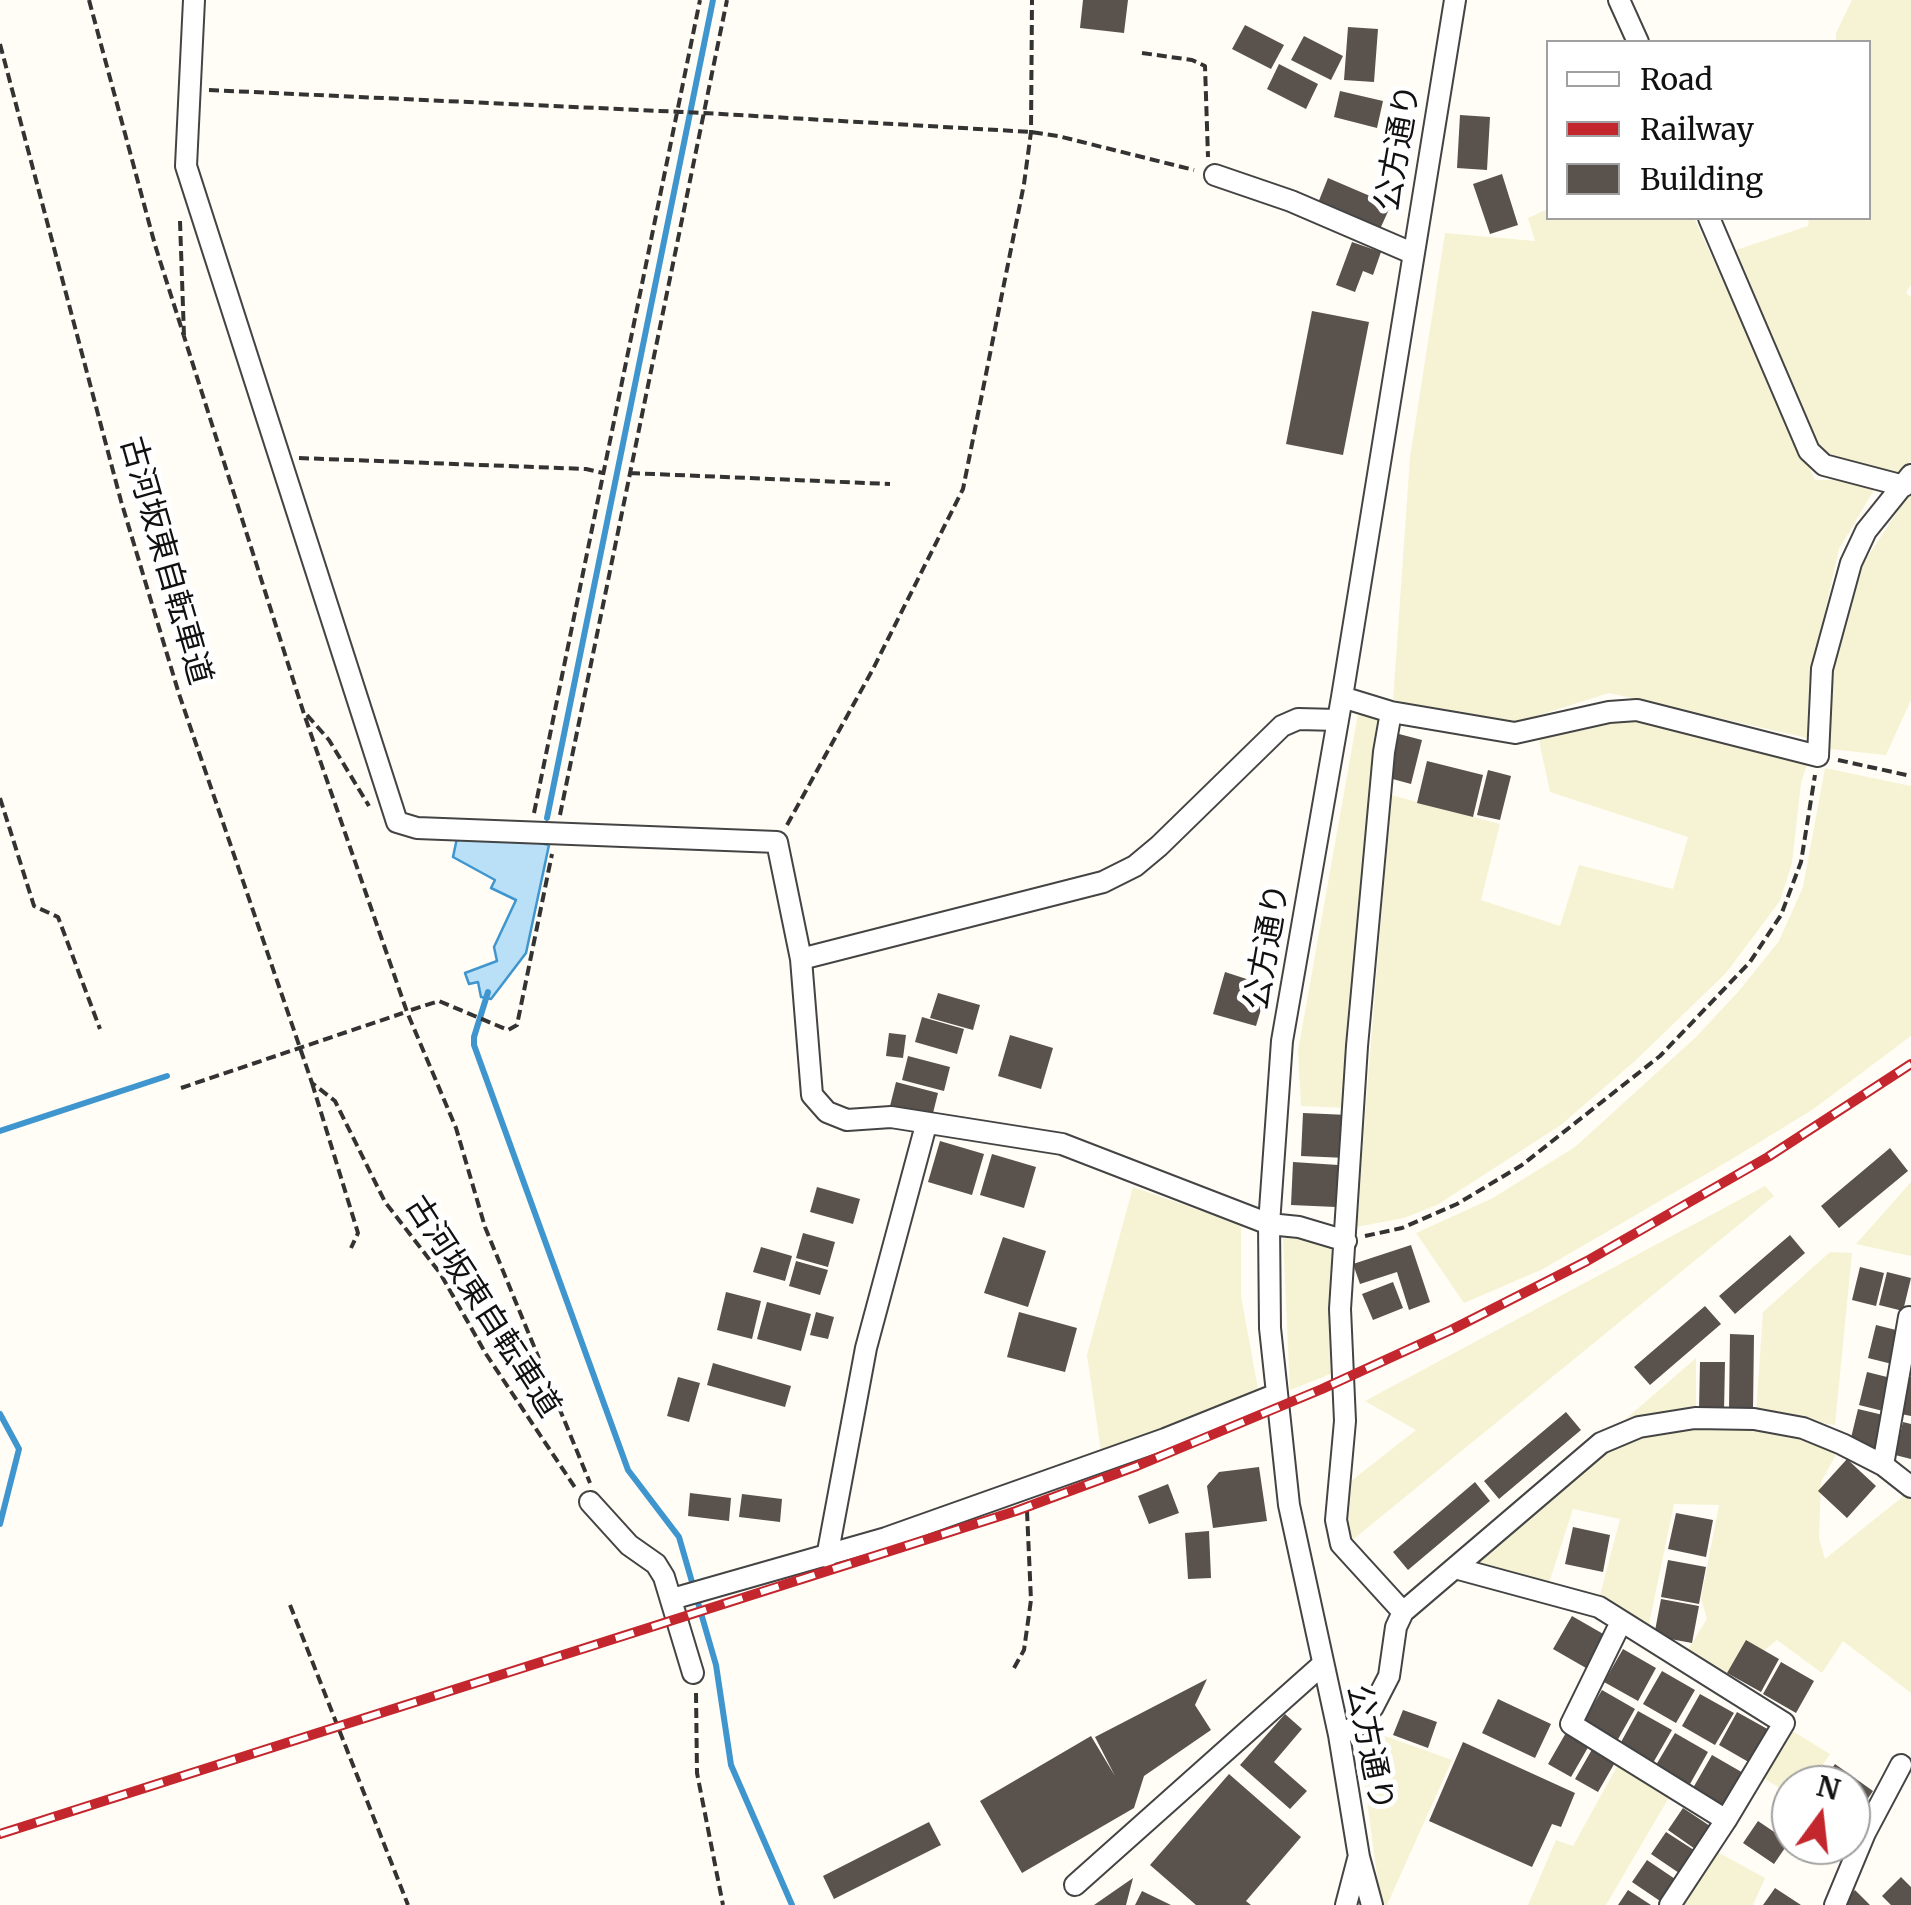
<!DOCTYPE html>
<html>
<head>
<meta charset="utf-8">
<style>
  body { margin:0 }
  #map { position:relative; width:1911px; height:1905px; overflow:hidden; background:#fffdf5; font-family:Merriweather,serif }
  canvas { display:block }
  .legend { position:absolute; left:1546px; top:40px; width:325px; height:180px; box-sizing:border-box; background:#fff; border:2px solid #a0a0a0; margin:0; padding:12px 18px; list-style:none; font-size:30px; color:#111 }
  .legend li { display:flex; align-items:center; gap:20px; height:50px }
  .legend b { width:50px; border:2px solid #a0a0a0 }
  .north { position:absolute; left:1771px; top:1765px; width:100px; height:100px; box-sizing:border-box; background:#fff; border:2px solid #a0a0a0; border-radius:50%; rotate:15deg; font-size:28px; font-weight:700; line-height:40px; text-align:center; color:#111 }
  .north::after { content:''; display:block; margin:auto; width:35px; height:45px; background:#c4262e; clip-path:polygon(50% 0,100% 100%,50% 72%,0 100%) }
</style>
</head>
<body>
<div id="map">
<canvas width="1911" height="1905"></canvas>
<ul class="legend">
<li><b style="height:12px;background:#fff"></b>Road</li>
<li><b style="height:12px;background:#c4262e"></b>Railway</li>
<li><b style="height:28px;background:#5a524d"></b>Building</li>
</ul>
<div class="north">N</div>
</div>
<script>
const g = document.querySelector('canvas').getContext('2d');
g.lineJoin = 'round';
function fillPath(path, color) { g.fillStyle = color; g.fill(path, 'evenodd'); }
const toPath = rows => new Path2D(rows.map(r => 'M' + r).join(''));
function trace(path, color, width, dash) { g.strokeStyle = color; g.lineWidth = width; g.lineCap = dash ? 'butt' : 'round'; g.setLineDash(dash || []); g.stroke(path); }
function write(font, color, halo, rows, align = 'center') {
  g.font = font + ' Merriweather,"Noto Sans JP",serif'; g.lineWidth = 10; g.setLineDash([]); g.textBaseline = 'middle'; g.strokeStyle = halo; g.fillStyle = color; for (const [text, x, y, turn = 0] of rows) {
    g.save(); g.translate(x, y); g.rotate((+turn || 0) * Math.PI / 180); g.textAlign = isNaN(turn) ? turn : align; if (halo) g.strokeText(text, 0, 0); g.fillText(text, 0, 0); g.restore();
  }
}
fillPath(toPath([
  [1852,0,1911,0,1911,285,1906,293,1911,297,1911,460,1901,476,1827,453,1817,443,1736,250,1808,226,1809,218,1868,218,1868,42,1836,42,1836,33],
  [1548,209,1548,218,1694,218,1815,480,1880,480,1839,549,1809,683,1807,738,1609,693,1514,723,1393,701,1410,457,1445,233,1535,241,1528,218],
  [1911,491,1911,700,1886,755,1829,749,1832,675,1864,562],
  [1637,710,1808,761,1801,783,1792,863,1780,901,1726,973,1636,1060,1561,1125,1437,1205,1404,1218,1356,1227,1391,795,1500,824,1481,900,1560,926,1579,865,1673,889,1688,837,1550,792,1538,736,1589,729],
  [1358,714,1380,721,1348,1108,1301,1106,1298,1051],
  [1825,768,1911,786,1911,1036,1812,1110,1732,1159,1543,1269,1464,1303,1416,1233,1491,1199,1575,1147,1696,1037,1738,992,1779,941,1803,887],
  [1911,1182,1911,1256,1856,1244],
  [1765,1186,1774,1196,1350,1542,1342,1515,1351,1481,1416,1430,1365,1401],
  [1133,1187,1241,1225,1241,1296,1258,1389,1101,1452,1087,1355],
  [1283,1237,1338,1245,1333,1373,1290,1390],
  [1830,1252,1852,1253,1835,1425,1756,1413,1763,1312],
  [1696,1358,1696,1418,1842,1444,1821,1482,1819,1538,1825,1559,1911,1490,1911,1693,1843,1641,1822,1673,1777,1640,1729,1680,1687,1651,1707,1619,1701,1598,1719,1505,1674,1504,1648,1629,1599,1599,1620,1519,1573,1509,1548,1586,1461,1562],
  [1357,1726,1452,1760,1387,1905,1381,1905],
  [1791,1730,1830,1754,1810,1785,1791,1785,1791,1795,1762,1777],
  [1619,1763,1671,1794,1606,1905,1528,1905,1556,1840,1573,1846],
  [1712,1849,1765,1878,1753,1905,1678,1905]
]), '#f6f3d4');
const water = toPath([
  [457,838,531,841,549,845,526,953,491,999,481,997,478,982,469,984,465,973,497,961,494,947,516,900,491,888,495,880,453,857,457,838]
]);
fillPath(water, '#b9e0f7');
trace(water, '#3f96cf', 2.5);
trace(toPath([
  [547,818,713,0],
  [488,992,474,1037,474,1045,628,1470,679,1537,716,1665,731,1765,792,1905],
  [0,1131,167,1076],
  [0,1414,19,1449,0,1524]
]), '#3f96cf', 6);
fillPath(toPath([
  [1083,0,1128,0,1124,33,1080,28],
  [1245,25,1284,45,1271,69,1232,49],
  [1348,27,1378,29,1374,82,1344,80],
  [1304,36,1343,56,1331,80,1291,60],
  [1279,64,1318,84,1306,109,1267,89],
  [1340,91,1383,101,1377,128,1334,117],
  [1460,115,1490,117,1487,170,1457,168],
  [1502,174,1518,225,1490,234,1473,184],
  [1328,178,1391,205,1380,229,1318,203],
  [1352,242,1381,252,1373,275,1363,271,1355,292,1336,285],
  [1312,311,1369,322,1343,455,1286,444],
  [1399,734,1422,740,1411,784,1389,778],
  [1427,761,1483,775,1473,817,1417,803],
  [1488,770,1511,776,1500,820,1477,815],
  [1225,972,1268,986,1256,1026,1213,1014],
  [938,993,980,1005,973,1030,930,1018],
  [922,1017,964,1029,957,1054,915,1042],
  [889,1033,906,1035,903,1058,886,1056],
  [1010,1035,1053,1048,1041,1089,998,1076],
  [908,1056,950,1067,944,1091,902,1080],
  [896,1082,938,1093,932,1117,890,1106],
  [1303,1113,1348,1115,1346,1158,1301,1156],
  [940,1141,984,1154,972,1195,928,1182],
  [1890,1148,1908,1171,1839,1228,1821,1206],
  [992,1154,1036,1167,1024,1208,980,1195],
  [1293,1162,1338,1165,1336,1207,1291,1205],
  [817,1187,860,1199,853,1224,810,1212],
  [803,1233,835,1242,828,1267,796,1258],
  [1790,1235,1805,1253,1735,1314,1719,1296],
  [1003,1237,1046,1251,1028,1307,984,1293],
  [1411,1245,1430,1302,1409,1310,1397,1272,1360,1284,1353,1264],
  [761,1247,792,1256,785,1281,753,1272],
  [796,1261,828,1270,820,1295,789,1286],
  [1860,1267,1884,1273,1876,1306,1852,1300],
  [1887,1272,1911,1278,1903,1311,1879,1305],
  [1393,1282,1403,1308,1373,1320,1362,1294],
  [726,1292,761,1301,752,1339,717,1330],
  [767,1302,811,1314,801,1351,757,1339],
  [1705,1306,1721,1324,1650,1385,1634,1367],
  [816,1312,834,1317,828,1339,810,1335],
  [1019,1312,1077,1328,1065,1372,1007,1357],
  [1876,1325,1900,1331,1892,1364,1868,1358],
  [1730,1334,1754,1335,1753,1410,1729,1409],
  [1700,1362,1725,1362,1724,1411,1699,1410],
  [713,1363,791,1386,785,1407,707,1385],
  [1867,1372,1891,1378,1883,1411,1859,1405],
  [678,1377,700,1383,689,1422,667,1416],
  [1910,1377,1911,1377,1911,1416,1901,1414],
  [1858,1409,1883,1415,1875,1448,1850,1442],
  [1566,1412,1581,1430,1499,1499,1484,1481],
  [1903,1422,1911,1424,1911,1459,1895,1455],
  [1847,1459,1876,1486,1847,1518,1818,1491],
  [1259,1467,1267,1521,1213,1528,1207,1486,1219,1472],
  [1475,1482,1490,1501,1408,1570,1393,1552],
  [1168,1484,1179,1513,1149,1524,1138,1496],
  [690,1493,731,1498,729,1521,688,1516],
  [742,1494,782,1499,780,1522,739,1517],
  [1676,1513,1713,1520,1706,1557,1668,1549],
  [1573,1527,1610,1535,1603,1572,1565,1564],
  [1209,1531,1211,1578,1188,1579,1185,1533],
  [1668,1560,1706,1567,1699,1604,1661,1597],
  [1661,1599,1699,1606,1692,1643,1654,1636],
  [1572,1616,1605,1635,1586,1668,1553,1649],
  [1746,1640,1779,1659,1761,1692,1727,1673],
  [1623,1649,1656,1668,1638,1701,1604,1682],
  [1781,1662,1814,1681,1796,1713,1763,1694],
  [1662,1671,1695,1690,1676,1723,1643,1704],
  [1207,1679,1195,1705,1211,1730,1144,1776,1134,1808,1022,1873,980,1801,1091,1736,1115,1776,1095,1737],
  [1602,1690,1635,1709,1617,1741,1583,1722],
  [1700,1694,1734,1713,1715,1745,1682,1726],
  [1498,1699,1551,1724,1535,1758,1482,1733],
  [1403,1710,1437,1722,1428,1748,1393,1735],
  [1638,1711,1672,1730,1653,1763,1620,1744],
  [1737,1712,1771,1731,1752,1764,1719,1745],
  [1285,1714,1302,1729,1274,1762,1307,1791,1290,1809,1240,1765],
  [1567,1731,1590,1744,1571,1777,1548,1764],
  [1675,1733,1708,1752,1690,1784,1656,1765],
  [1463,1742,1575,1793,1561,1827,1552,1824,1532,1867,1429,1821],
  [1594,1746,1617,1759,1598,1792,1575,1779],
  [1712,1755,1745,1774,1727,1807,1693,1788],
  [1835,1764,1873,1791,1858,1813,1851,1808,1851,1785,1820,1785],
  [1229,1774,1301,1837,1246,1901,1251,1905,1196,1905,1150,1865],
  [1683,1808,1713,1828,1698,1851,1668,1830],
  [1758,1821,1789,1842,1774,1864,1743,1843],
  [929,1822,941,1845,834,1899,823,1876],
  [1666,1832,1697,1852,1682,1875,1651,1854],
  [1647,1860,1678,1881,1663,1903,1632,1882],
  [1901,1877,1911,1887,1911,1905,1891,1905,1882,1896],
  [1133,1878,1126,1905,1094,1905],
  [1775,1888,1801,1905,1763,1905],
  [1628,1890,1651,1905,1618,1905],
  [1855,1890,1870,1905,1840,1905],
  [1142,1891,1171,1905,1135,1905]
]), '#5a524d');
const minor = toPath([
  [194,0,186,166,397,822,417,828,777,842,801,959,812,1095,827,1112,847,1120,891,1117,1062,1144,1269,1224,1299,1227,1346,1241],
  [1619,0,1638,42],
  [1215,175,1291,201,1412,253],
  [1709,218,1809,451,1824,465,1904,486],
  [1342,697,1391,712,1515,733,1609,712,1637,710,1818,756,1822,669,1851,563,1866,531,1911,475],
  [1391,712,1384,752,1357,1046,1340,1309,1345,1421,1336,1520,1341,1544,1403,1612],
  [801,959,1103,882,1135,866,1159,846,1282,726,1298,719,1338,720],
  [1883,1465,1909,1317],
  [590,1502,629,1545,656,1564,664,1577,693,1673],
  [827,1557,866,1348,926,1125],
  [1455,1568,1599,1607,1784,1723,1726,1820,1571,1724,1621,1622],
  [672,1599,886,1538,1165,1439,1277,1394],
  [1339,1735,1357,1726,1373,1707,1389,1676,1396,1627,1403,1612,1601,1443,1639,1427,1695,1418,1754,1419,1803,1428,1842,1444,1883,1465,1911,1487],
  [1075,1885,1323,1664],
  [1346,1905,1358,1859],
  [1372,1905,1359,1857,1339,1735,1289,1505,1270,1328,1269,1224,1282,1041,1342,697,1455,0],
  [1670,1905,1726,1820],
  [1835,1905,1865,1833,1901,1765]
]);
trace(minor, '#444', 24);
trace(toPath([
  [89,0,155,245,304,714,407,1012,456,1128,485,1227,590,1483],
  [0,44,121,501,179,694,312,1083,335,1101,385,1202,440,1273,486,1354,576,1489],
  [1142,53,1192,60,1205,66,1208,157],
  [209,90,704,113,1031,132,1058,136,1194,170],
  [180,221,184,336],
  [299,458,586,469,603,473],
  [630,473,890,484],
  [307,715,329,740,369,806],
  [1838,760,1911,776],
  [0,798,34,906,58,917,100,1029],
  [534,813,700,0],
  [560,815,727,0],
  [787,825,873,669,963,489,1024,184,1031,132,1032,0],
  [411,1010,439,1001,508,1030,517,1025,552,854],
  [312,1083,358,1233,351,1248],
  [181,1088,403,1013],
  [1365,1236,1402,1228,1457,1204,1522,1165,1660,1056,1750,962,1781,915,1801,862,1815,775],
  [290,1605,408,1905],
  [1014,1668,1024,1650,1031,1600,1027,1511],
  [696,1693,697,1773,723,1905]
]), '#333', 4, [10, 5]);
trace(minor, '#fff', 20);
const rail = toPath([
  [0,1834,1016,1511,1137,1466,1322,1389,1451,1330,1587,1261,1768,1157,1911,1064]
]);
trace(rail, '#c4262e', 10);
trace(rail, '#fff', 6, [19]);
write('32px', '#111', '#fff', [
  ["公方通り",1399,148,-80],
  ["古河坂東自転車道",165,561,74],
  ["公方通り",1268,947,-80],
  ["古河坂東自転車道",482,1307,57],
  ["公方通り",1369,1748,79]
]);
</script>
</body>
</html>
